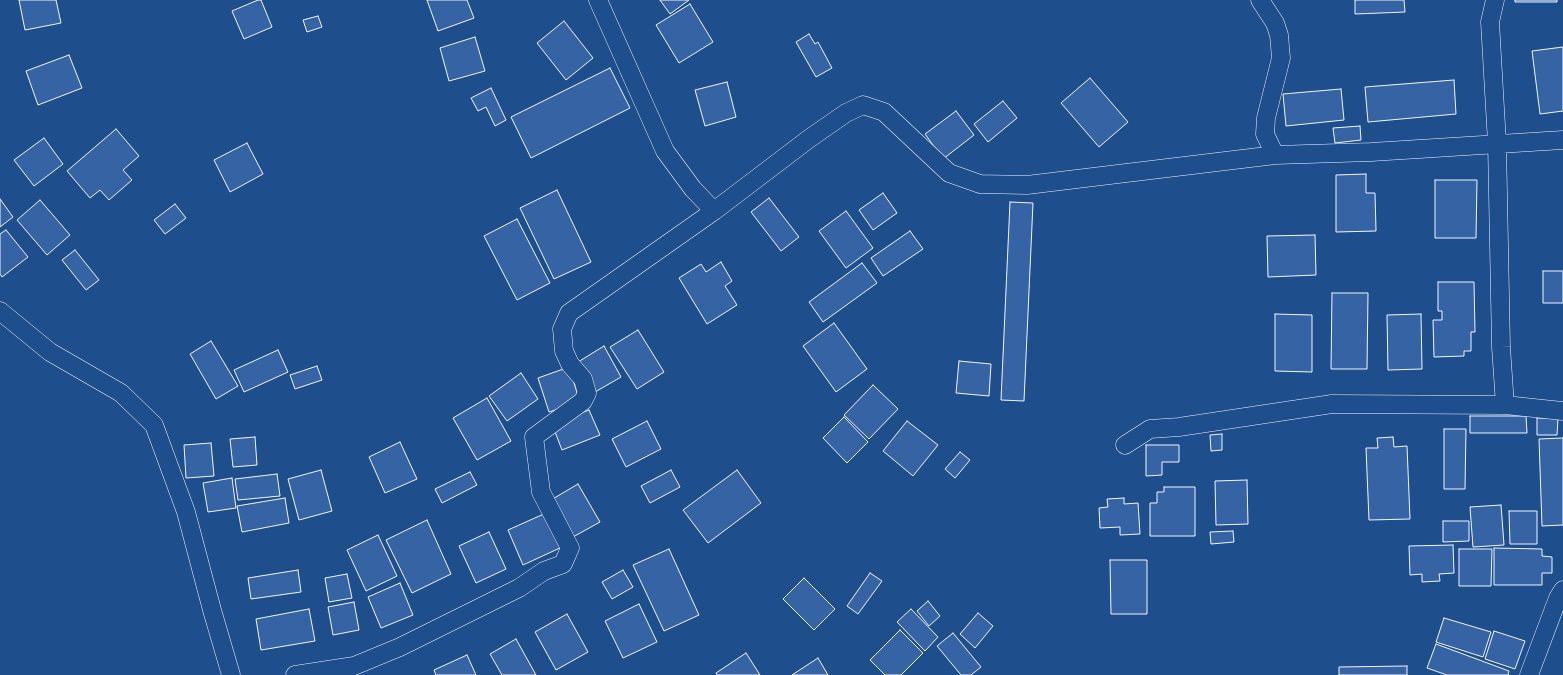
<!DOCTYPE html>
<html>
<head>
<meta charset="utf-8">
<style>
  body { margin:0 }
  canvas { display:block; background:#1f4e8c }
</style>
</head>
<body>
<canvas width="1563" height="675"></canvas>
<script>
const g = document.querySelector('canvas').getContext('2d');
g.lineJoin = 'round';
function fillPath(path, color) { g.fillStyle = color; g.fill(path, 'evenodd'); }
const toPath = rows => new Path2D(rows.map(r => 'M' + r).join(''));
function trace(path, color, width, dash) { g.strokeStyle = color; g.lineWidth = width; g.lineCap = dash ? 'butt' : 'round'; g.setLineDash(dash || []); g.stroke(path); }
const building = toPath([
  [19,0,56,0,61,23,25,30,19,0],
  [258,0,261,0,272,27,244,39,232,11,258,0],
  [427,0,467,0,474,18,438,31,427,0],
  [660,0,689,0,670,14,660,0],
  [1355,0,1404,0,1405,12,1355,14,1355,0],
  [1515,0,1557,0,1557,2,1515,2,1515,0],
  [690,4,713,42,679,63,656,25,690,4],
  [318,16,322,27,307,32,303,20,318,16],
  [564,21,593,58,566,80,537,43,564,21],
  [809,34,815,44,818,42,832,68,816,77,796,42,809,34],
  [475,37,485,71,449,81,440,48,475,37],
  [1563,47,1563,111,1540,114,1532,51,1563,47],
  [69,55,82,88,38,105,26,71,69,55],
  [610,68,630,108,531,158,511,117,610,68],
  [1090,78,1128,122,1099,147,1061,103,1090,78],
  [1454,80,1456,114,1368,122,1365,87,1454,80],
  [727,82,736,117,705,126,695,90,727,82],
  [491,88,506,120,495,126,486,107,478,111,471,98,491,88],
  [1341,89,1344,120,1286,126,1283,94,1341,89],
  [1003,101,1017,118,988,142,974,124,1003,101],
  [956,111,974,135,943,159,925,134,956,111],
  [1360,126,1361,140,1335,143,1333,128,1360,126],
  [116,129,139,156,123,170,132,180,109,200,100,190,90,198,67,171,116,129],
  [44,138,63,164,34,186,14,160,44,138],
  [247,143,263,174,230,192,214,160,247,143],
  [1366,174,1366,193,1375,193,1376,231,1336,232,1336,175,1366,174],
  [1435,180,1477,180,1476,238,1435,238,1435,180],
  [557,190,591,262,554,279,520,208,557,190],
  [883,193,897,213,873,230,859,210,883,193],
  [769,198,799,237,781,251,751,212,769,198],
  [0,199,13,217,0,227,0,199],
  [40,200,70,235,47,255,17,220,40,200],
  [1010,202,1033,203,1024,401,1001,400,1010,202],
  [175,204,186,218,165,234,154,220,175,204],
  [846,211,873,248,846,268,819,231,846,211],
  [517,219,550,283,517,300,484,236,517,219],
  [6,230,28,257,2,277,0,274,0,234,6,230],
  [910,231,923,249,883,276,871,258,910,231],
  [1315,235,1316,275,1268,277,1267,236,1315,235],
  [75,250,99,280,86,290,62,260,75,250],
  [721,262,732,281,725,286,737,305,707,324,679,278,701,264,706,272,721,262],
  [862,263,877,283,823,322,809,302,862,263],
  [1543,271,1563,271,1563,303,1543,303,1543,271],
  [1438,282,1474,282,1475,332,1471,332,1471,351,1464,351,1464,356,1434,357,1433,320,1442,320,1442,311,1438,311,1438,282],
  [1332,293,1368,293,1367,369,1331,369,1332,293],
  [1275,314,1312,315,1312,372,1275,371,1275,314],
  [1421,314,1422,369,1388,370,1387,315,1421,314],
  [834,323,867,369,836,392,803,346,834,323],
  [638,330,664,372,637,389,610,347,638,330],
  [211,341,238,386,216,399,190,354,211,341],
  [604,346,621,377,595,392,578,362,604,346],
  [278,350,288,372,244,392,234,370,278,350],
  [959,361,991,364,989,396,956,393,959,361],
  [317,366,322,380,295,389,290,375,317,366],
  [569,367,580,402,549,412,538,378,569,367],
  [521,373,538,399,507,421,489,396,521,373],
  [873,385,898,409,869,439,844,415,873,385],
  [487,398,511,441,477,460,453,418,487,398],
  [589,410,600,435,562,450,552,424,589,410],
  [1470,416,1526,416,1527,433,1470,433,1470,416],
  [844,417,868,442,847,463,823,438,844,417],
  [1537,418,1558,418,1557,435,1537,435,1537,418],
  [647,421,661,449,626,467,612,439,647,421],
  [907,421,938,445,913,476,883,451,907,421],
  [1444,429,1466,429,1465,489,1444,489,1444,429],
  [1222,434,1222,450,1211,451,1210,435,1222,434],
  [255,437,257,465,233,467,230,439,255,437],
  [1393,437,1394,447,1407,446,1410,519,1369,520,1366,448,1378,448,1377,438,1393,437],
  [1563,438,1563,525,1542,526,1539,439,1563,438],
  [400,442,417,479,385,493,369,457,400,442],
  [211,443,214,476,186,478,184,445,211,443],
  [1146,445,1179,445,1179,462,1162,462,1162,475,1146,476,1146,445],
  [960,452,970,460,955,478,945,469,960,452],
  [321,470,332,511,299,520,288,479,321,470],
  [671,470,680,487,650,503,641,486,671,470],
  [737,470,761,503,708,543,683,510,737,470],
  [470,472,477,485,442,503,435,489,470,472],
  [277,474,280,496,238,500,235,479,277,474],
  [232,478,236,508,208,512,203,483,232,478],
  [1247,480,1248,524,1216,525,1215,481,1247,480],
  [578,484,600,522,573,537,551,500,578,484],
  [1164,487,1195,487,1195,536,1150,536,1150,503,1157,503,1157,492,1164,492,1164,487],
  [285,498,289,523,242,532,237,506,285,498],
  [1124,498,1124,504,1138,503,1140,534,1120,535,1120,527,1100,528,1099,508,1108,507,1107,499,1124,498],
  [1501,505,1504,545,1473,547,1470,507,1501,505],
  [1509,511,1537,511,1537,544,1510,544,1509,511],
  [546,513,562,547,523,565,508,530,546,513],
  [427,520,451,574,412,593,386,540,427,520],
  [1443,521,1469,521,1469,541,1443,542,1443,521],
  [1233,531,1234,542,1211,544,1210,532,1233,531],
  [489,532,506,569,476,583,459,546,489,532],
  [378,535,397,576,366,591,347,550,378,535],
  [1453,545,1454,573,1439,574,1440,581,1422,582,1422,574,1410,575,1409,546,1453,545],
  [1494,548,1542,549,1542,556,1552,557,1552,573,1542,573,1542,585,1494,585,1494,548],
  [669,549,699,615,664,631,633,565,669,549],
  [1459,549,1492,549,1491,586,1459,586,1459,549],
  [1110,560,1147,560,1147,614,1111,614,1110,560],
  [298,570,301,592,251,599,248,578,298,570],
  [623,570,633,587,612,599,602,582,623,570],
  [870,573,882,581,858,614,847,606,870,573],
  [347,574,352,598,329,602,325,578,347,574],
  [804,578,835,609,814,630,783,599,804,578],
  [400,583,413,615,381,628,368,597,400,583],
  [928,601,940,616,929,626,917,611,928,601],
  [354,602,359,630,333,635,328,607,354,602],
  [639,604,657,642,623,658,605,621,639,604],
  [309,609,315,641,261,650,256,619,309,609],
  [911,609,938,637,925,651,897,622,911,609],
  [978,613,993,626,975,648,960,634,978,613],
  [567,614,588,652,556,670,535,632,567,614],
  [1444,618,1491,632,1483,657,1436,642,1444,618],
  [900,630,923,653,901,675,885,675,870,660,900,630],
  [1494,631,1525,641,1515,669,1485,659,1494,631],
  [953,633,981,667,971,675,961,675,937,646,953,633],
  [516,639,536,675,502,675,490,654,516,639],
  [1436,644,1509,671,1508,675,1447,675,1427,668,1436,644],
  [746,653,760,675,717,675,716,673,746,653],
  [467,655,476,675,436,675,434,670,467,655],
  [818,658,828,675,792,675,818,658],
  [1407,666,1407,675,1339,675,1339,667,1407,666]
]);
fillPath(building, '#3563a3');
trace(building, '#f2f6ff', 1);
const street = toPath([
  [598,0,665,151,693,189,714,211],
  [1260,0,1275,23,1279,35,1281,58,1266,118,1265,134,1275,155],
  [1495,0,1490,22,1497,143,1501,347,1505,405],
  [0,311,50,352,121,393,154,425,186,512,212,610,231,675],
  [1125,445,1150,429,1179,427,1332,404,1505,405,1563,411],
  [295,675,354,666,400,647,519,588,544,571,563,564,570,548,541,492,534,437,583,401,587,393,583,379,570,364,564,351,562,329,569,313,714,211,810,138,846,113,863,105,884,112,949,173,980,184,1027,185,1275,155,1371,152,1563,140],
  [1529,675,1558,598,1563,590]
]);
trace(street, '#f2f6ff', 19);
trace(street, '#1f4e8c', 18);
</script>
</body>
</html>
